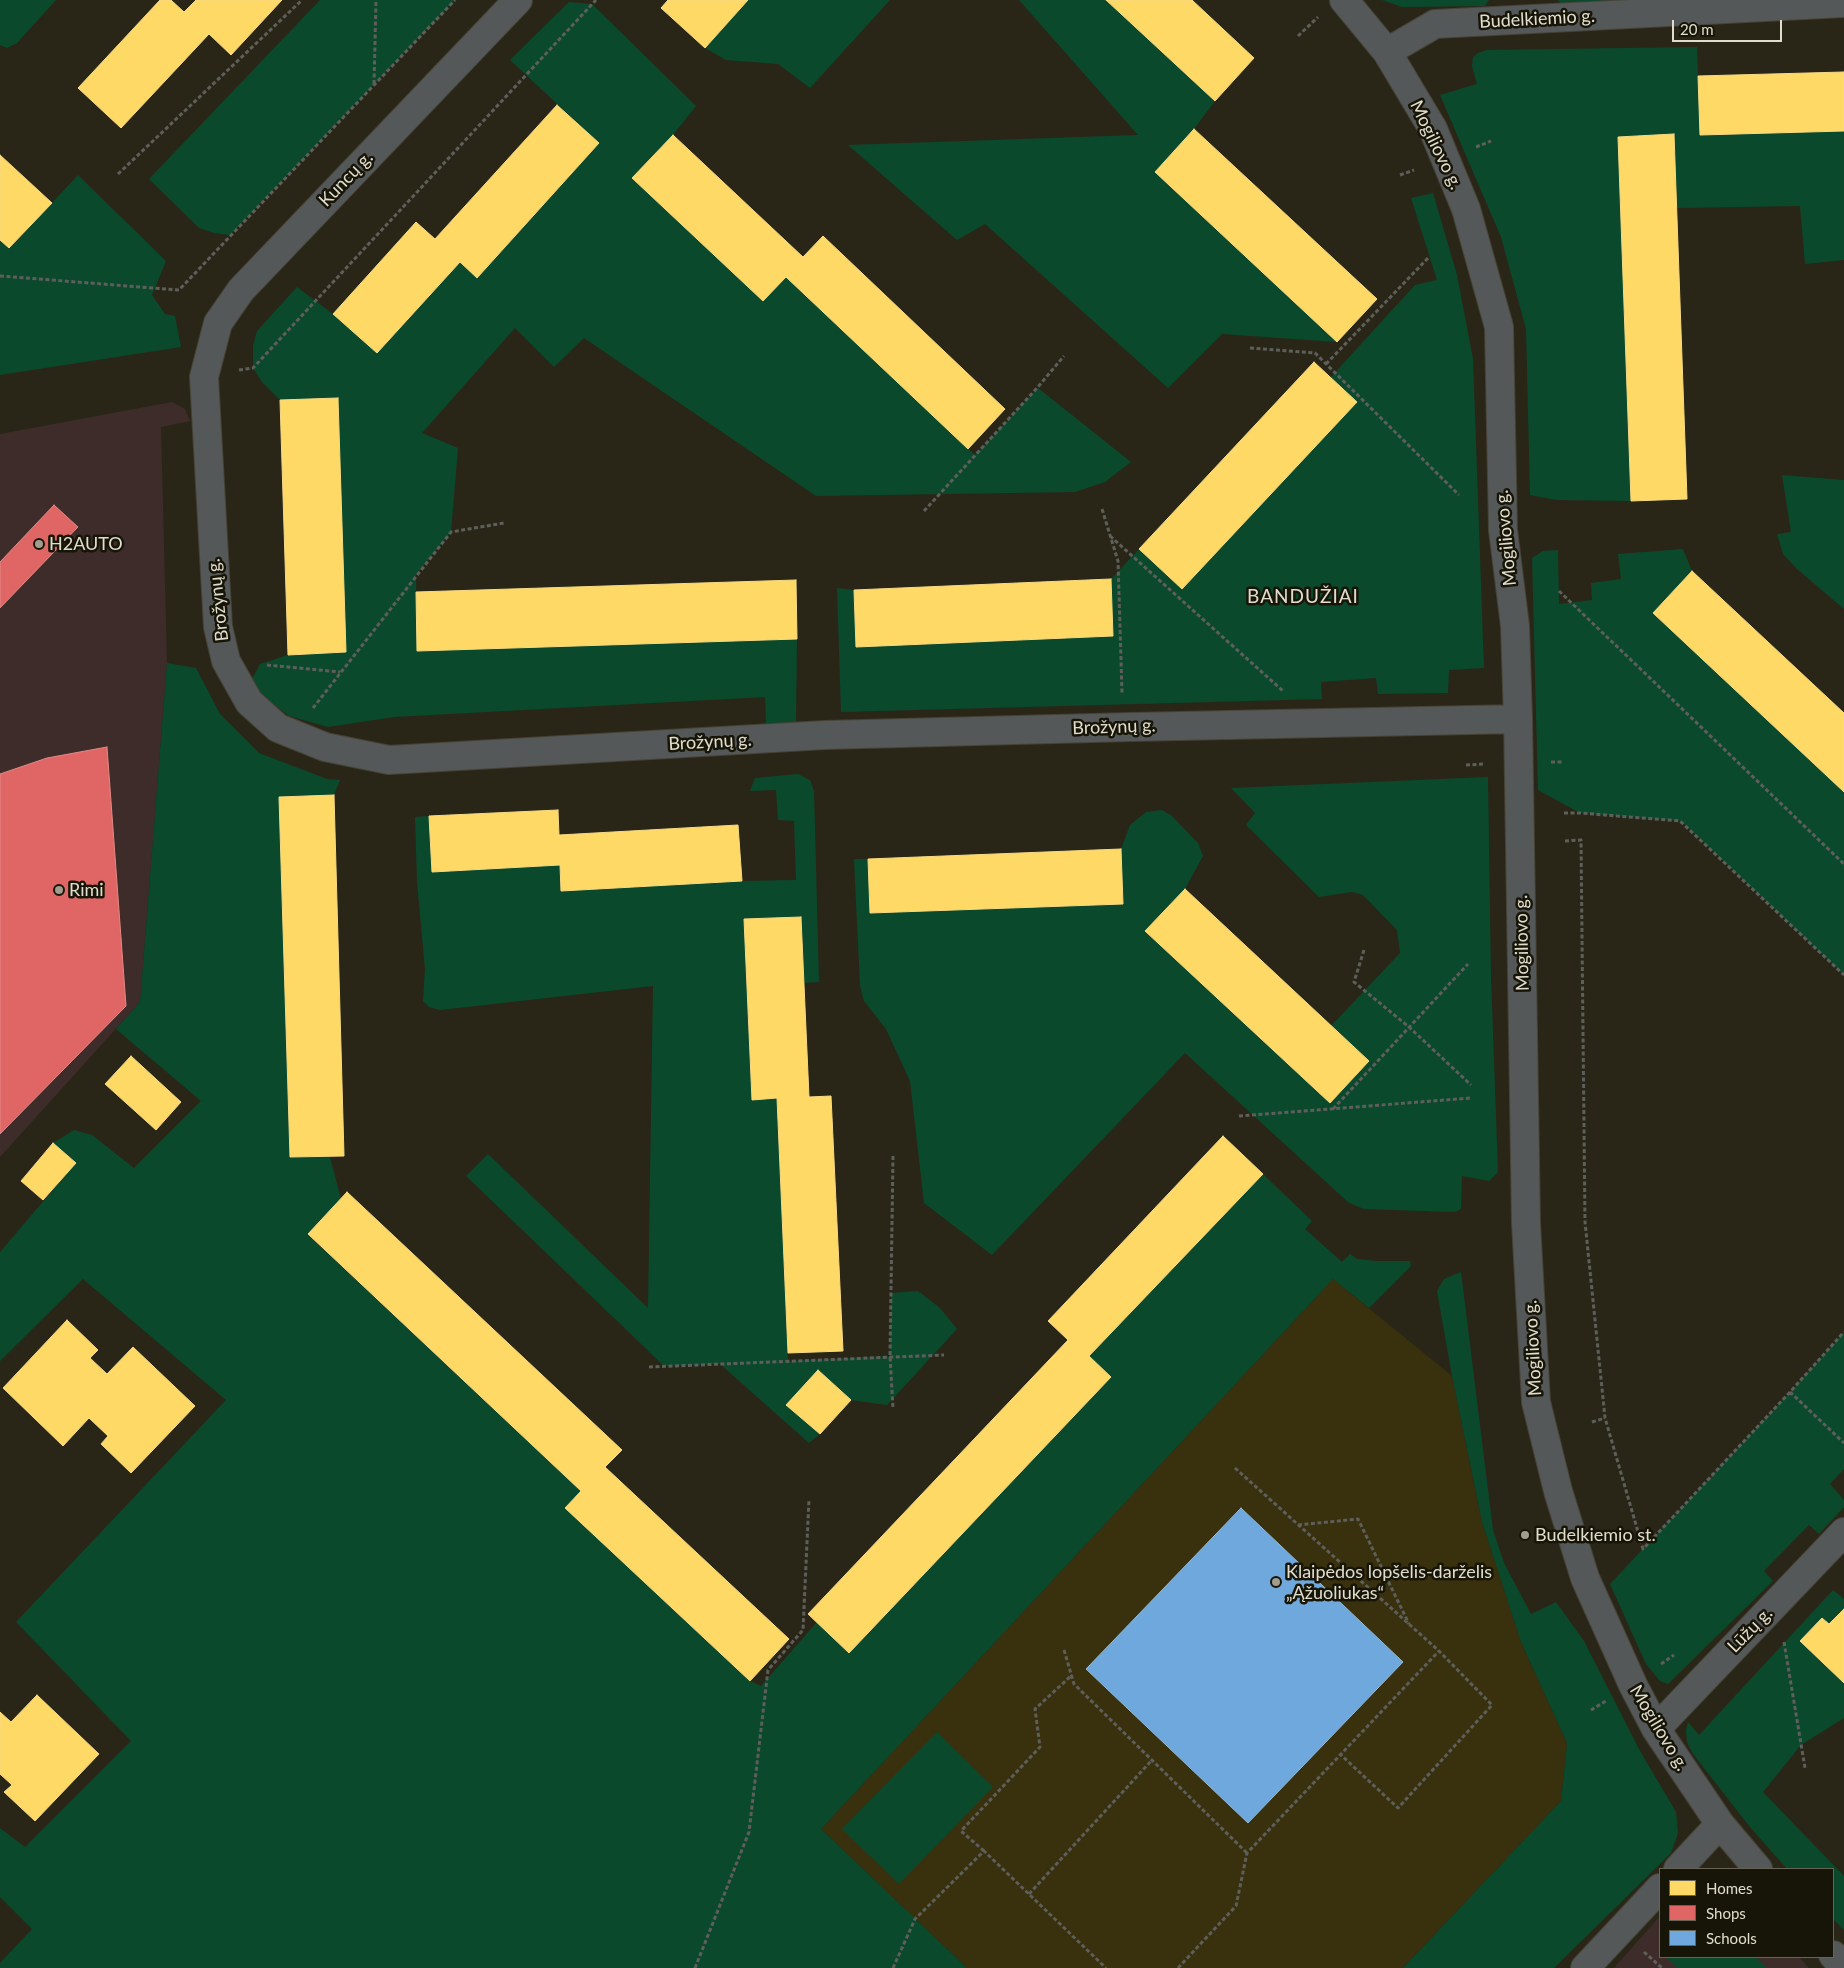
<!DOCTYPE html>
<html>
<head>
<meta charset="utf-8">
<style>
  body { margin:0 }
  #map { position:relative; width:1844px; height:1968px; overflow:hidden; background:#2a2617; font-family:Lato,sans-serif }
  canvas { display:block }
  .legend { position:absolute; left:1659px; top:1868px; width:175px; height:90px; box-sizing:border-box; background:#171408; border:1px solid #676456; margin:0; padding:6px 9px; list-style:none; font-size:15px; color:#e0ddcc }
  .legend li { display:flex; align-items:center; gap:10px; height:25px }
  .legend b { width:25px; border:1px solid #676456 }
  .scale { position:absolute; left:1672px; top:20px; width:110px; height:22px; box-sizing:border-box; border:2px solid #e0ddcc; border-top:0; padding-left:6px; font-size:15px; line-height:18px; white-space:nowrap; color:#e0ddcc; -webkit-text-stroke:4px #171408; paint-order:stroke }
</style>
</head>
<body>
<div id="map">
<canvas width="1844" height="1968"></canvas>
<ul class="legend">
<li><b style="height:14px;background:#ffd966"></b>Homes</li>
<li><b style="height:14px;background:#e06666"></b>Shops</li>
<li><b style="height:14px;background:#6fa8dc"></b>Schools</li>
</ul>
<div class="scale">20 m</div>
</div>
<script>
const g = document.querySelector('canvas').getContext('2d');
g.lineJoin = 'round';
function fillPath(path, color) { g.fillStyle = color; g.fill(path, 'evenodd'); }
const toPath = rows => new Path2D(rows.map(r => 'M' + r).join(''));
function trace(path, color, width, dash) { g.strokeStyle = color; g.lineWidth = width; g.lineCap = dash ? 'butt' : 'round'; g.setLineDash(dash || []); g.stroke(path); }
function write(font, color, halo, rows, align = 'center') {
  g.font = font + ' Lato,sans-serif'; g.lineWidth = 5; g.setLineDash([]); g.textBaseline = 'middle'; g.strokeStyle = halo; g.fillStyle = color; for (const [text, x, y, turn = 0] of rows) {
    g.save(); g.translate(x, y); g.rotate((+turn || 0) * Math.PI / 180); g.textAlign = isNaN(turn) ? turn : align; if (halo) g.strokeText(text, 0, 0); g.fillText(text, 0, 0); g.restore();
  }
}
fillPath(toPath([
  [172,402,185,409,190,421,161,427,167,663,140,1002,0,1157,0,434],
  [1660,1916,1660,1957,1799,1957,1809,1968,1614,1968]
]), '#3e2c2b');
fillPath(toPath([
  [1333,1279,1452,1376,1482,1522,1521,1642,1567,1743,1561,1801,1403,1968,967,1968,821,1829]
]), '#39300e');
fillPath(toPath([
  [0,0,56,0,17,43,7,48,0,45],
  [320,0,455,0,230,235,214,233,199,228,149,179],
  [748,0,890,0,810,88,778,64,726,60,705,48],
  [1019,0,1106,0,1215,101,1194,129,1155,172,1337,342,1222,334,1168,388,985,224,957,240,848,145,1138,135],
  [1382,0,1489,0,1485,6,1402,7],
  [1558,0,1701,0,1562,5],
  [569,2,592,4,696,106,673,135,633,178,763,301,786,277,975,455,1038,388,1131,462,1105,482,1075,492,816,496,584,338,554,367,515,328,422,433,458,448,451,532,416,575,417,650,797,639,796,723,766,723,765,697,394,717,328,727,289,716,249,685,260,664,288,655,346,652,280,400,262,382,253,368,253,346,257,331,297,287,333,314,377,353,460,262,477,278,599,143,510,60],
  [1697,47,1700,135,1844,131,1844,260,1805,264,1800,206,1677,208,1674,134,1618,137,1631,501,1556,500,1530,495,1526,329,1501,237,1440,95,1477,84,1472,66,1473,57,1478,53,1487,50],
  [78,175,166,261,152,295,165,314,175,316,181,347,0,375,0,240,10,248],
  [1433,193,1457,275,1473,359,1484,668,1449,670,1448,693,1378,694,1376,678,1321,682,1322,699,841,712,837,588,854,590,856,647,1113,636,1111,579,1139,549,1330,378,1415,285,1437,280,1411,198],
  [1782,475,1844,480,1844,609,1797,569,1783,554,1777,534,1791,532],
  [1683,549,1692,571,1653,613,1844,792,1844,975,1681,821,1580,813,1538,790,1532,558,1543,551,1558,550,1559,604,1592,600,1591,583,1621,579,1618,554],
  [167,663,196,668,220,714,259,753,327,779,340,780,334,795,279,797,290,1157,330,1157,341,1199,308,1235,581,1491,565,1508,750,1681,761,1686,817,1622,849,1653,1111,1377,1089,1356,1263,1174,1312,1221,1305,1229,1342,1262,1350,1254,1357,1259,1375,1261,1410,1261,1411,1266,1369,1308,1333,1279,821,1829,967,1968,0,1968,0,1963,32,1929,0,1897,0,1828,25,1847,131,1741,16,1622,226,1400,83,1279,0,1361,0,1252,76,1163,53,1143,74,1130,92,1135,134,1168,201,1101,116,1029,140,1002],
  [798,774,810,780,814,791,819,982,804,983,801,917,744,919,752,1099,777,1098,788,1361,890,1356,891,1293,918,1291,940,1308,957,1329,887,1405,851,1400,818,1370,787,1405,820,1434,809,1443,720,1364,664,1366,466,1176,488,1154,648,1308,653,986,440,1010,429,1007,423,1001,425,969,417,882,415,817,429,816,432,872,560,865,561,891,742,881,796,880,794,821,778,820,776,790,750,791,755,778],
  [1488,777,1491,978,1498,1172,1489,1181,1462,1176,1461,1209,1455,1212,1364,1209,1349,1203,1185,1053,992,1255,924,1203,910,1081,886,1029,864,1001,860,986,854,859,868,859,870,913,1123,904,1121,849,1130,825,1146,812,1162,810,1172,816,1198,843,1203,856,1185,889,1145,931,1330,1103,1369,1061,1331,1026,1400,953,1397,930,1363,895,1352,892,1319,897,1246,825,1255,813,1231,788],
  [1461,1272,1493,1530,1504,1563,1531,1614,1556,1602,1584,1641,1640,1751,1676,1812,1678,1833,1671,1853,1554,1968,1403,1968,1561,1801,1567,1743,1521,1642,1482,1522,1452,1376,1437,1291,1444,1279],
  [1844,1332,1844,1469,1830,1484,1844,1500,1844,1507,1819,1534,1809,1525,1764,1571,1773,1581,1668,1684,1660,1681,1646,1664,1610,1584,1790,1392],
  [1833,1590,1844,1599,1844,1609,1829,1624,1822,1618,1800,1641,1844,1683,1844,1718,1801,1745,1763,1792,1844,1876,1844,1930,1833,1919,1833,1869,1787,1869,1750,1827,1693,1754,1687,1742,1686,1730,1688,1722,1699,1735],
  [937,1732,993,1787,899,1884,842,1829],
  [1666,1957,1755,1957,1767,1968,1678,1968]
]), '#0b492d');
const homes = toPath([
  [160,0,171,0,184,12,196,0,282,0,231,55,209,34,121,128,78,88,160,0],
  [668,0,748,0,705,48,661,8,668,0],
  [1106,0,1192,0,1254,58,1215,101,1106,0],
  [1844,72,1844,131,1700,135,1698,76,1844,72],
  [557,105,599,143,477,278,460,262,377,353,333,314,416,222,435,239,557,105],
  [1194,129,1377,299,1337,342,1155,172,1194,129],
  [1674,134,1687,499,1631,501,1618,137,1674,134],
  [673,135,803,257,823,236,1005,409,968,449,786,277,763,301,632,178,673,135],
  [0,155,52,203,9,248,0,240,0,155],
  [1314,362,1357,402,1182,589,1139,549,1314,362],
  [338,398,346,652,288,655,280,400,338,398],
  [1692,571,1844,713,1844,792,1653,613,1692,571],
  [1111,579,1113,636,856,647,854,590,1111,579],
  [796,580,797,639,417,651,416,592,796,580],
  [334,795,344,1156,290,1157,279,797,334,795],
  [558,810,559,835,738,825,742,881,561,891,560,865,432,872,429,816,558,810],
  [1121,849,1123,904,870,913,868,859,1121,849],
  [1185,889,1369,1061,1330,1103,1145,931,1185,889],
  [801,917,809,1097,831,1096,843,1351,788,1353,777,1098,752,1100,744,919,801,917],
  [131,1056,181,1102,156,1130,105,1084,131,1056],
  [1223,1136,1263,1174,1089,1356,1111,1377,849,1653,808,1614,1068,1340,1048,1321,1223,1136],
  [53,1143,76,1163,43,1200,21,1181,53,1143],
  [347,1192,622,1450,605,1467,789,1639,750,1681,565,1508,581,1491,308,1234,347,1192],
  [67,1320,98,1350,90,1358,107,1374,133,1347,195,1406,131,1473,101,1444,108,1436,89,1418,63,1446,3,1388,67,1320],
  [818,1370,851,1400,820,1434,786,1405,818,1370],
  [1844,1609,1844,1683,1800,1641,1822,1618,1829,1624,1844,1609],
  [37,1695,99,1754,35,1821,4,1792,12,1785,0,1774,0,1712,11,1722,37,1695]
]);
fillPath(homes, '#ffd966');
trace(homes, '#f6da85', 1);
const shops = toPath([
  [54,505,78,527,0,608,0,562,54,505],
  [107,747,126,1006,0,1134,0,774,47,758,107,747]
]);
fillPath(shops, '#e06666');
trace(shops, '#e08a85', 1);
const schools = toPath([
  [1241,1508,1403,1662,1248,1823,1086,1669,1241,1508]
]);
fillPath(schools, '#6fa8dc');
trace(schools, '#91b8d7', 1);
const minor = toPath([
  [518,0,241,290,218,323,204,377,218,627,226,661,249,702,278,728,325,747,389,760,825,735,1131,727,1518,719],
  [1344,0,1387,52,1433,129,1466,209,1499,327,1503,530,1515,626,1518,719,1526,1223,1536,1402,1558,1491,1585,1578,1633,1685,1656,1729,1720,1824,1758,1869],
  [1387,52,1435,24,1844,3],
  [1656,1729,1844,1532],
  [1678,1869,1720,1824],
  [1833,1955,1844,1967],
  [1585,1968,1660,1888]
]);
trace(minor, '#454236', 30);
trace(toPath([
  [1298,36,1318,17],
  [374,84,376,0],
  [1476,147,1491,141],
  [118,174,302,0],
  [1400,175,1414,170],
  [0,276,179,290,455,0],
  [1250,348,1315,353,1459,495],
  [1326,364,1429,257],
  [239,370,253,368,596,0],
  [1102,509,1118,561,1122,693],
  [924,511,1037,388,1064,356],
  [1110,536,1283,691],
  [1559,591,1844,864],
  [267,665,340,672],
  [313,708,451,532,504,523],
  [1551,762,1563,762],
  [1466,765,1485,764],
  [1564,813,1580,813,1680,821,1844,975],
  [1565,841,1581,840,1585,1222,1605,1418,1643,1549,1790,1392,1844,1332],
  [1364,950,1354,982,1409,1027,1471,1085],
  [1333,1109,1468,964],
  [1239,1116,1471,1098],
  [893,1156,890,1356,893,1408],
  [649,1367,944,1355],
  [1790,1392,1844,1443],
  [1592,1422,1605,1418],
  [1235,1468,1439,1651,1492,1705,1398,1808,1341,1755],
  [1298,1525,1358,1519,1409,1624],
  [1784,1642,1805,1768],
  [1064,1650,1074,1684,1247,1853],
  [1661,1664,1674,1655],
  [1591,1710,1606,1701],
  [984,1851,961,1831,1040,1747,1035,1709,1072,1675],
  [1029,1894,1152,1760],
  [1644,1952,1662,1968],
  [695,1968,749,1832,768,1670,803,1630,809,1499],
  [893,1968,915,1919,984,1851,1106,1968],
  [1178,1968,1236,1906,1247,1853,1439,1651]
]), '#5e5f5b', 3, [4, 2.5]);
trace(minor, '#555858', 28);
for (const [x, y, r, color] of [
  [39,544,5,"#a09d8d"],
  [59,890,5,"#a09d8d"],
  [1525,1535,5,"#a09d8d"],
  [1276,1582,5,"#a09d8d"]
]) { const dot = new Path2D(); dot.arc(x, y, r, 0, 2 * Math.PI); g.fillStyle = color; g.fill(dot); trace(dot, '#171408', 2); }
write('18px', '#e0ddcc', '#171408', [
  ["Budelkiemio g.",1537,19,-3],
  ["Mogiliovo g.",1436,145,64],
  ["Kuncų g.",346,179,-46],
  ["Mogiliovo g.",1506,538,-95],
  ["Brožynų g.",218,600,-96],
  ["Brožynų g.",1114,727,-2],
  ["Brožynų g.",710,742,-3],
  ["Mogiliovo g.",1522,943,-91],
  ["Mogiliovo g.",1533,1348,-93],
  ["Lūžų g.",1750,1630,-46],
  ["Mogiliovo g.",1659,1728,59]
]);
write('18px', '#e0ddcc', '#171408', [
  ["H2AUTO",49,544],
  ["Rimi",69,890],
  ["Budelkiemio st.",1535,1535],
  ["Klaipėdos lopšelis-darželis",1286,1572],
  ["„Ąžuoliukas“",1286,1593]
], 'left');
g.letterSpacing = '1px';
write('19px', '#e0ddcc', '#171408', [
  ["BANDUŽIAI",1303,597]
]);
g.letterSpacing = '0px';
</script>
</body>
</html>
